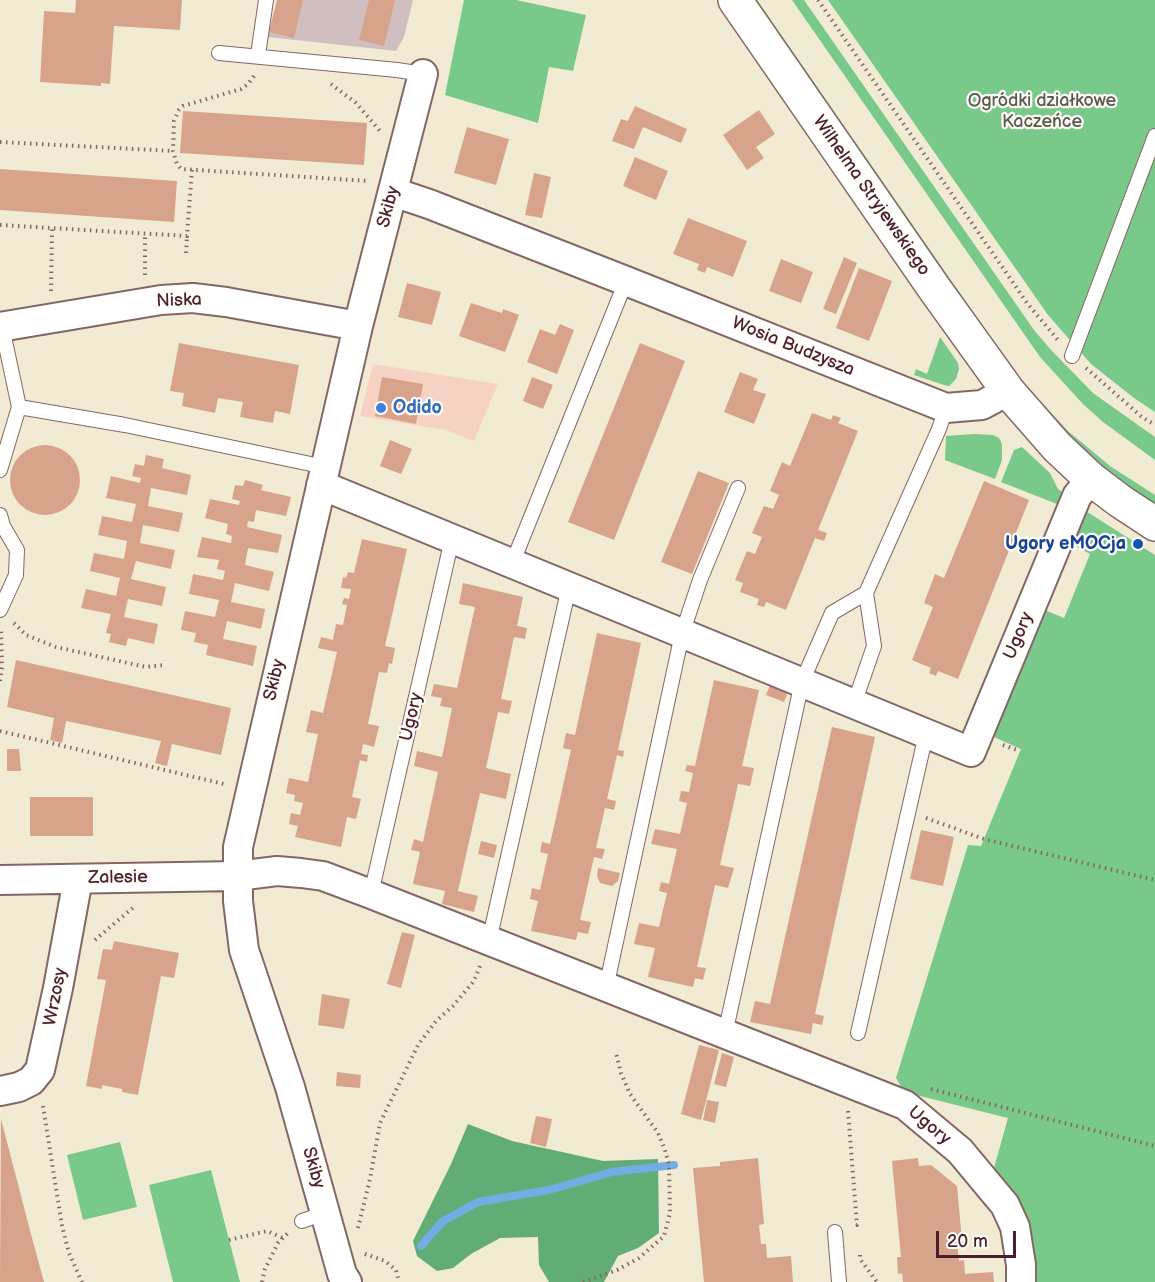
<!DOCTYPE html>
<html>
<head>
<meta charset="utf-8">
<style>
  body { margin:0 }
  #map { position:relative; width:1155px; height:1282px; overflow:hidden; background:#f2ebd4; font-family:"Balsamiq Sans",sans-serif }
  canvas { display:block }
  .scale { position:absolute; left:936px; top:1231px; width:80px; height:27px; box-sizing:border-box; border:3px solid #4a1f2b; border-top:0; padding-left:8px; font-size:18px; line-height:21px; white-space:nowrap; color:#4a1f2b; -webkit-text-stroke:4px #fdfcf7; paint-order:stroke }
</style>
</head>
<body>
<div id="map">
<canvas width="1155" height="1282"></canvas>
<div class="scale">20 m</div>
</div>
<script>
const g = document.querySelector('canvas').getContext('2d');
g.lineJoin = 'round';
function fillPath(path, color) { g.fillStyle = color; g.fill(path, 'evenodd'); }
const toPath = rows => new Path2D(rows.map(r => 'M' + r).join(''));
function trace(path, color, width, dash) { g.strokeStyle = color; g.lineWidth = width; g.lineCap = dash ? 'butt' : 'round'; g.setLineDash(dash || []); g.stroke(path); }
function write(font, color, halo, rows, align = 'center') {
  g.font = font + ' "Balsamiq Sans",sans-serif'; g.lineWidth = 4.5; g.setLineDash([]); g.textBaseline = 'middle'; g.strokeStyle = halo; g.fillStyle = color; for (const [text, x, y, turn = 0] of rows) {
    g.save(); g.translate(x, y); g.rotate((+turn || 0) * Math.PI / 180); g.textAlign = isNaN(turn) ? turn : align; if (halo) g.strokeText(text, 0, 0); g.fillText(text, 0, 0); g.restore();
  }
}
fillPath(toPath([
  [373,364,498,384,474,441,446,430,360,416]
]), '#f6d2c5');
fillPath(toPath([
  [277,0,413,0,404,37,396,51,268,37]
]), '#d1bfbf');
fillPath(toPath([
  [464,0,516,0,586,15,573,71,549,67,538,123,445,95],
  [750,0,757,0,1018,377,1068,431,1110,466,1155,495,1155,508,1111,476,1033,403],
  [792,0,804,0,1034,330,1051,350,1093,393,1155,437,1155,460,1103,422,1083,404,1040,357],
  [828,0,1155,0,1155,412,1134,398,1091,364,1048,315],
  [940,337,958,363,959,369,956,379,949,386,944,385,914,375,916,369,927,374],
  [974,434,993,435,999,438,1002,444,1002,460,995,479,945,460,946,436],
  [1022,447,1050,473,1058,489,1066,495,1062,506,1001,482,1014,450],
  [1081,508,1155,555,1155,1282,1029,1282,992,1175,1008,1118,904,1092,896,1078,968,845,981,846,1021,749,987,734,1040,608,1064,618,1090,554,1066,541],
  [120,1142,137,1207,83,1220,67,1155],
  [211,1170,240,1282,173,1282,149,1185]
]), '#78c98a');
fillPath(toPath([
  [468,1124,512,1141,603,1161,658,1159,659,1233,638,1248,618,1256,604,1282,549,1282,539,1265,538,1237,500,1238,471,1254,453,1268,437,1271,417,1256,413,1241,451,1164]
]), '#62ad76');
trace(toPath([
  [421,1246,443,1221,478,1202,549,1190,612,1172,674,1165]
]), '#74ade4', 8);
fillPath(toPath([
  [76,0,182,0,180,30,114,26,110,84,101,83,101,86,40,82,44,11,75,13],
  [277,0,303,0,294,38,269,32],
  [369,0,395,0,384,46,359,40],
  [635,106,687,129,681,143,643,127,634,149,612,141,621,119,628,121],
  [759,110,775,134,756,147,764,158,747,170,723,135],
  [183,111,367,123,364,165,180,153],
  [467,127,509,139,496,185,454,173],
  [635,157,668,171,656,200,623,186],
  [0,169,177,181,174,222,0,210],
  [534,173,551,177,542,218,525,215],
  [688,218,747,241,733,277,707,267,705,273,697,270,699,264,673,254],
  [844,257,857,263,836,314,823,309],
  [781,259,813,272,801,303,769,291],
  [859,268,892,281,869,341,836,328],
  [407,283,441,292,432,325,398,317],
  [471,303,502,313,503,309,519,315,505,352,459,336],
  [560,324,574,330,557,374,527,362,540,329,555,335],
  [179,343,299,365,290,414,275,411,273,423,240,417,243,402,218,398,215,413,182,406,184,393,170,391],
  [640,343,685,361,614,540,568,522],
  [740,372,758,379,753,390,766,394,754,424,724,412],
  [382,377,423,384,416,424,375,416],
  [532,377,553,385,543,409,523,401],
  [812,413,831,420,833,415,841,418,838,423,858,431,818,530,827,533,824,541,815,538,786,610,766,602,764,607,757,605,759,599,740,592,743,583,735,580,747,551,755,554,762,537,752,533,764,506,773,509,779,495,770,491,782,462,790,466],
  [390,440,412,449,401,474,380,466],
  '10 480a35 35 0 1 1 70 0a35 35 0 1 1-70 0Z',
  [146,455,164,459,162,468,191,475,187,495,151,488,148,506,183,513,179,532,143,525,140,543,175,550,171,569,136,561,131,579,166,587,162,606,128,599,124,617,158,624,154,644,128,638,126,646,109,642,111,634,106,633,111,614,81,608,86,589,116,596,120,578,90,571,94,553,124,559,127,541,98,535,102,516,132,522,136,504,106,498,111,476,140,483,141,478,132,476,135,464,144,466],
  [698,471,729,483,692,574,661,562],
  [245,480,263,485,261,490,291,497,286,516,256,510,254,522,248,521,247,527,282,535,278,553,248,548,245,565,274,572,269,591,235,583,231,602,265,609,261,629,227,621,223,639,257,646,253,666,206,655,208,645,194,642,196,633,181,630,185,611,215,617,219,600,189,594,193,574,223,580,225,571,217,569,219,560,197,557,202,537,231,543,232,536,226,534,228,524,205,518,210,499,239,505,240,501,232,499,235,485,243,486],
  [984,481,1029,500,958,679,938,671,936,676,929,673,931,668,912,660,933,607,924,603,935,574,944,578],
  [362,539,407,549,385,646,395,648,392,664,389,663,387,673,379,672,368,724,379,726,374,747,363,744,361,754,368,755,367,762,360,760,352,797,361,799,356,819,347,817,341,847,295,837,298,826,289,824,291,813,300,815,303,803,294,801,295,795,286,793,289,778,308,782,318,734,306,732,311,710,323,713,337,652,318,648,321,637,333,640,336,624,343,625,347,605,342,604,344,598,349,599,351,589,341,588,343,577,346,578,348,572,354,573],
  [463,583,523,597,517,626,527,628,525,639,514,637,501,699,512,701,509,714,498,712,486,768,511,774,506,799,480,793,458,891,478,896,474,912,442,904,445,891,413,884,420,852,411,850,414,839,423,842,438,772,414,766,417,751,442,757,452,708,440,706,442,698,431,696,434,684,457,688,475,607,459,604],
  [597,633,641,643,618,750,624,751,623,757,617,755,607,799,616,801,614,810,605,808,596,848,605,849,602,859,594,857,580,920,591,922,588,934,578,932,576,940,531,931,538,901,530,899,532,888,540,890,548,854,540,852,542,842,550,844,571,750,563,748,566,733,575,735],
  [16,660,231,708,221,755,172,744,167,766,155,763,161,741,66,721,62,743,50,740,54,718,7,707],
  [714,680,759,690,742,766,754,768,750,786,738,784,720,865,734,868,728,888,715,885,697,967,706,968,703,980,695,978,693,987,648,977,655,948,634,944,639,923,659,927,667,893,659,891,661,882,669,884,677,849,651,844,655,829,680,834,687,803,679,801,681,791,689,792,693,773,685,771,687,765,695,766],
  [770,685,788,692,784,702,766,695],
  [832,727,875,737,815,1014,824,1016,822,1025,813,1023,811,1034,750,1022,755,1001,770,1004],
  [7,749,19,749,21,771,7,771],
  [30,797,93,797,93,836,30,836],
  [921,830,954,837,943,886,910,879],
  [481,841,497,845,494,858,478,854],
  [598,868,620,873,618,881,612,886,600,883,597,876],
  [402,932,415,935,401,988,387,984],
  [114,941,179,953,174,978,161,976,138,1095,122,1092,122,1089,102,1085,102,1089,86,1086,106,980,97,979,103,949,112,950],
  [322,994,350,999,344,1029,318,1025],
  [699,1045,719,1050,701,1120,681,1114],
  [722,1053,734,1057,726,1087,714,1084],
  [337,1072,361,1075,360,1088,336,1086],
  [707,1100,719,1102,715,1123,703,1120],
  [536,1116,552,1119,546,1147,530,1143],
  [1,1119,32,1238,44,1282,0,1282],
  [758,1158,764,1224,759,1225,761,1244,766,1244,767,1258,791,1256,793,1282,704,1282,693,1168,720,1166,720,1162],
  [918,1158,919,1166,931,1165,957,1186,962,1241,957,1242,959,1261,964,1260,965,1274,993,1272,994,1282,903,1282,902,1273,898,1274,897,1257,901,1257,892,1161]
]), '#d7a38a');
const service = toPath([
  [219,53,397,70,423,74],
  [258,55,266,0],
  [2,327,19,407,125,425,325,467],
  [1072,356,1155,136],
  [0,470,19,407],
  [0,515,3,526,17,550,16,575,0,610],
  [512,564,626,281],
  [854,704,874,646,866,593],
  [371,894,452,539],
  [489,941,569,587],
  [606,988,682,634,700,580,738,488],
  [858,1033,926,734],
  [725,1034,802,682,832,613,866,593,939,429,946,408],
  [302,1221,325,1213],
  [835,1232,839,1282]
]);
const minor = toPath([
  [393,192,429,204,626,281,946,408,982,405,1008,391],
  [0,327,161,300,193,298,226,302,358,326],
  [321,485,971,752,1077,496,1091,479],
  [0,880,237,876,277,871,301,873,323,876,371,894,905,1105,960,1151,1005,1205,1015,1227,1021,1265,1021,1282],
  [0,1091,19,1087,31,1081,40,1070,58,988,78,879],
  [347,1282,342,1274,290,1087,244,950,238,901,238,847,358,326,423,74]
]);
const tertiary = toPath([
  [735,0,934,288,1008,391,1057,447,1091,479,1120,501,1155,524]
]);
trace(service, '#856666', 16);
trace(minor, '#856666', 32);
trace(tertiary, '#856666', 36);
trace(toPath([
  [818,0,1027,303,1058,340],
  [254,76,248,84,241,89,183,106,179,110,174,121,173,151,177,164,181,169,368,181],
  [331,84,356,103,380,131],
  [0,142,173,151],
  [0,225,187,236,192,170],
  [186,253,187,236],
  [145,275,145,233],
  [51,291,52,228],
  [1086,368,1142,417,1155,425],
  [14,623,26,635,56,647,146,667,165,665],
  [0,681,2,667,1,628],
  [0,731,224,784],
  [1003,745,1020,751],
  [926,818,984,839,1155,880],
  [95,940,135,906],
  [931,1089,1155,1146],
  [43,1106,62,1226,69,1253,82,1282],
  [848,1111,857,1225,853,1225],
  [358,1228,370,1179,380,1123,418,1045,436,1021,453,1006,474,981,480,966],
  [229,1240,267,1231,283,1238],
  [365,1254,385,1261,396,1270,399,1282],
  [860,1255,860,1259,877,1282],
  [262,1282,265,1269,278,1243,288,1233],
  [583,1282,617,1270,639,1258,664,1236,670,1213,669,1165,665,1150,658,1133,630,1094,621,1073,616,1053]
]), '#856666', 4, [1.5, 4.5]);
trace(service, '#fff', 14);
trace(minor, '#fff', 28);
trace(tertiary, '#fff', 33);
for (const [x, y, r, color] of [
  [381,408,6,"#3f7fe0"],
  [1138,544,6,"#1a4fb4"]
]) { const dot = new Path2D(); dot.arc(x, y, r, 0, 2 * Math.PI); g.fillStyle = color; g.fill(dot); trace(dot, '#fdfcf7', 2); }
write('18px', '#5a5a4c', '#fdfcf7', [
  ["Ogródki działkowe",1042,101],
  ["Kaczeńce",1042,122]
]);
write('18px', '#4a1f2b', '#fdfcf7', [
  ["Wilhelma Stryjewskiego",871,196,55],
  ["Skiby",389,207,-75],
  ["Niska",179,301,-2],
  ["Wosia Budzysza",793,347,22],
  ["Ugory",1019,636,-67],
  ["Skiby",275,680,-77],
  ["Ugory",412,717,-77],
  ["Zalesie",118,878,-1],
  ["Wrzosy",56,997,-79],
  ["Ugory",929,1126,40],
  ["Skiby",313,1168,74]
]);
write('bold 18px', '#366cbe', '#fdfcf7', [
  ["Odido",393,408]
], 'left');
write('bold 18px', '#164399', '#fdfcf7', [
  ["Ugory eMOCja",1126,544]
], 'right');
</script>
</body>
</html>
